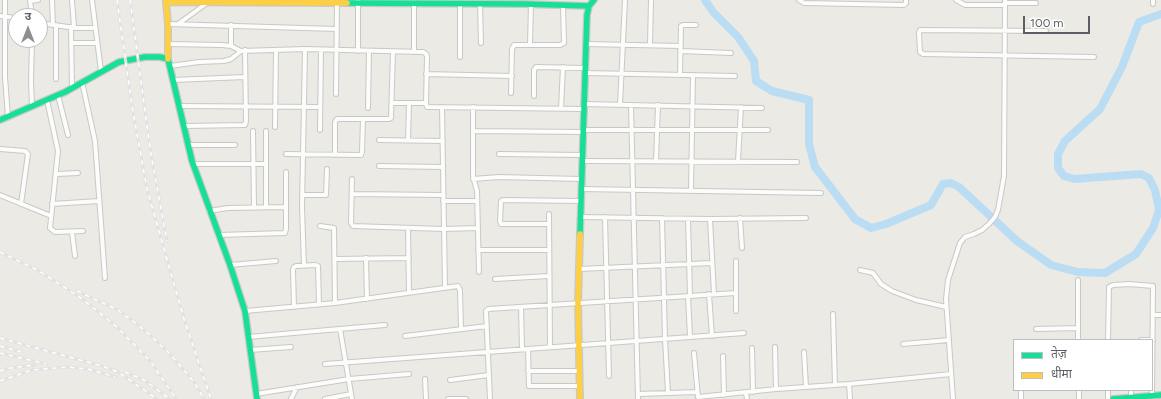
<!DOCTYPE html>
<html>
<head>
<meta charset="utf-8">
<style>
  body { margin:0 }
  #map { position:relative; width:1161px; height:399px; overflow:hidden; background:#ebeae5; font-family:Figtree,"Noto Sans Devanagari",sans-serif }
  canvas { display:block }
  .legend { position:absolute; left:1013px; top:339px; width:140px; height:52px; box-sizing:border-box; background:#fff; border:1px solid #bdbfc1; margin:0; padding:5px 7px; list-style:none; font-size:12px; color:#5b5f63 }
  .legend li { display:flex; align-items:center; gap:8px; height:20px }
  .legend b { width:20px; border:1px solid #bdbfc1 }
  .north { position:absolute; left:8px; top:8px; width:40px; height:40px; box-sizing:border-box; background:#fff; border:1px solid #bdbfc1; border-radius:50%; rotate:0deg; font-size:11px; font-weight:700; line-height:16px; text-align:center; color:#5b5f63 }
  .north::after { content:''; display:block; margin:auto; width:14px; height:18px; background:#8d9090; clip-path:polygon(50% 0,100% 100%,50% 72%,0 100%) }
  .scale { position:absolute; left:1023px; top:16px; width:67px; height:18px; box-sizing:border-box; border:2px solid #5b5f63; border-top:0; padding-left:5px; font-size:12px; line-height:14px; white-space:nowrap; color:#5b5f63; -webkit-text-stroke:3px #fff; paint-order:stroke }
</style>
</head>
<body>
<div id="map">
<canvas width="1161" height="399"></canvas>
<ul class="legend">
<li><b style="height:5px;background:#16e098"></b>तेज़</li>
<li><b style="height:5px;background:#ffcf43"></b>धीमा</li>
</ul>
<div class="north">उ</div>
<div class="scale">100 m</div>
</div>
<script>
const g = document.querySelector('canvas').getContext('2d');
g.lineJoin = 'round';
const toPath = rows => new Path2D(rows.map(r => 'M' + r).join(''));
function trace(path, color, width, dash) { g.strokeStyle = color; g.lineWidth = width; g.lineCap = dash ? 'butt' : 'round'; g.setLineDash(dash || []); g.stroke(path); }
trace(toPath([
  [705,0,714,13,738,37,754,61,756,81,772,91,809,100,809,144,815,167,855,219,871,228,886,224,931,205,943,184,951,183,959,187,1017,241,1051,265,1078,272,1105,273,1136,254,1153,228,1159,210,1155,190,1149,178,1141,174,1074,179,1064,176,1058,168,1058,154,1065,141,1100,109,1122,67,1139,22,1161,14]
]), '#bbddf4', 8);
const street = toPath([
  [5,0,5,77,8,117],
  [30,0,32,16],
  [52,0,53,25],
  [72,0,74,27],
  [92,0,101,71],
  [799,0,804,3,904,5,906,3,906,0],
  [956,0,965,5,1005,5],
  [30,1,38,0],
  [1005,3,1036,3],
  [480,4,481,43],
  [1153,4,1153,0],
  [0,16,16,18],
  [40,23,75,28,95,28],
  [168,24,337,29],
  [178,24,207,3],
  [71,27,72,88],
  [1046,31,920,30,919,33,920,52,923,54,1094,57],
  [32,40,31,82,32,106],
  [71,43,97,43],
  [168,44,222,45,231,46,241,51,305,49,423,52,426,54,427,56,426,104,427,107,584,109],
  [586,44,681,46],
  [530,45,560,45,564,43,563,5],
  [650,45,651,0],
  [231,46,231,25],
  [358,51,358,0],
  [680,51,731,53],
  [414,52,414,3],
  [460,57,460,4],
  [170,66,199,62,224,61,231,59,241,51],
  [585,73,735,76],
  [426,74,512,76],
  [680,75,681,26,683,25,696,25],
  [56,79,56,25],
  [173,80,245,77],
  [82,82,95,141,105,278],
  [511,93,512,49,514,45,530,45,531,4],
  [336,94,337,3],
  [58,95,68,135],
  [534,96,534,70,536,67,586,68],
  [47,100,58,151,50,228,55,232,83,231],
  [392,103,426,103],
  [584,104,762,108],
  [620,105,625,0],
  [631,105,638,399],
  [180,106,320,107],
  [442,107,445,288],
  [473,107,473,176,477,191,479,272],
  [368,108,369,51],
  [561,108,563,67],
  [185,126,245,125,246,121,245,50],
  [275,127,276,50],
  [320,130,321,50],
  [583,130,768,130],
  [253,131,254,208],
  [473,131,583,132],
  [379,140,443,141],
  [408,140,409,103],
  [189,145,235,145],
  [0,149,25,151,28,154,21,204],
  [286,154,361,155,362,152,363,119],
  [499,154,582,155],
  [335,155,335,122,337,119,389,119,391,118,393,52],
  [582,161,797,162],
  [656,161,658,105],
  [738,161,741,107],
  [193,164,266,164],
  [379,166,443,167],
  [56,174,78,173],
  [352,179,351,223,353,226,444,229,477,228],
  [473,179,499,177,581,179],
  [581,189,821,193],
  [691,190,693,75],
  [352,194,443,195],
  [0,195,51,216],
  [303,195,326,195,327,169],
  [443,201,477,201],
  [52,204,99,201],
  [266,207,266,131],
  [209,211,228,208,286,207],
  [549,214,550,347],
  [580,217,710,219,806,218],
  [605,217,609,376],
  [662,218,665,339,668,393],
  [740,218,742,248],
  [688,219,690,296],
  [710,219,714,294],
  [549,224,501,224,500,221,501,201,503,200,580,201],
  [320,226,334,228,335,303],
  [408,228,409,293],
  [72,232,75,256],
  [219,235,285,233,286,229,286,172],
  [478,250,549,250],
  [366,258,367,299],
  [335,259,409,258],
  [736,261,736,311],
  [230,265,276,261],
  [304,266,302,207,305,49],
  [579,269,712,263],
  [860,270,873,273,881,284,892,291,916,300,946,307],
  [495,279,549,276],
  [1078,280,1078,340],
  [709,294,712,336],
  [688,296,690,337],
  [294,307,293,270,294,267,296,266,315,265,318,266,319,304],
  [521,307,522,349],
  [245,311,335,303,458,286,460,290,461,328],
  [833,314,835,385],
  [1153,315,1161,315],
  [340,329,352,399],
  [1036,329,1078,328],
  [405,336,487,326],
  [248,337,385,325],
  [1108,340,1109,287,1113,285,1129,284,1153,286,1152,396],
  [1141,340,1153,340],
  [903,344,949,340],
  [775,347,776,389],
  [752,348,753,392],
  [528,349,529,386,579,386],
  [250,350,291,347],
  [804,352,806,387],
  [694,353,698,397,776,389,849,384,850,399],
  [723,356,724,395],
  [325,364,744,333],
  [528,371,579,371],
  [425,379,426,399],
  [450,380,489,375],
  [849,384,951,374],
  [1079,390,1079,399],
  [1108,390,1108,399],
  [746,393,747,399],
  [256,394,349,379,409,374],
  [638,394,697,392],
  [1131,398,1131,390],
  [291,399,297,387],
  [325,399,351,394],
  [448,399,466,399],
  [490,399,486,311,488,309,736,293],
  [953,399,946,299,948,280,960,243,965,237,974,234,982,230,989,224,995,217,998,210,1004,176,1005,0],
  [1021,399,1021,390]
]);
const fast = toPath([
  [347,3,525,4,589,6],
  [0,120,65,92,119,62,145,57,160,57,168,59,192,161,230,265,245,311,257,399],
  [580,234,587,15,589,6,594,0],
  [1113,399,1161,395]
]);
const slow = toPath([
  [168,59,168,24,166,2,347,3],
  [580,399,578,303,580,234]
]);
trace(street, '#c8c8c8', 6);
trace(fast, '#c8c8c7', 8);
trace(slow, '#c8c8c7', 8);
trace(street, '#fcfcfb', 4);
trace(fast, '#16e098', 5.5);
trace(slow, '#ffcf43', 5.5);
const rail = toPath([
  [117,0,132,106,147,189,184,319,211,399],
  [130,0,151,155,167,241],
  [0,252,39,271,81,298,117,327,151,362,176,399],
  [77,291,118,310,143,329,169,353,194,382,204,399],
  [0,338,102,366,118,372,157,399],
  [0,346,21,352],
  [0,353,46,364],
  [0,371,10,368,35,365],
  [125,372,144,380,170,399],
  [0,381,32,370,67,367,88,369,115,377]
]);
trace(rail, '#e2e2e2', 3);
trace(rail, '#fff', 1.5, [4.5]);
</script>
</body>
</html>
